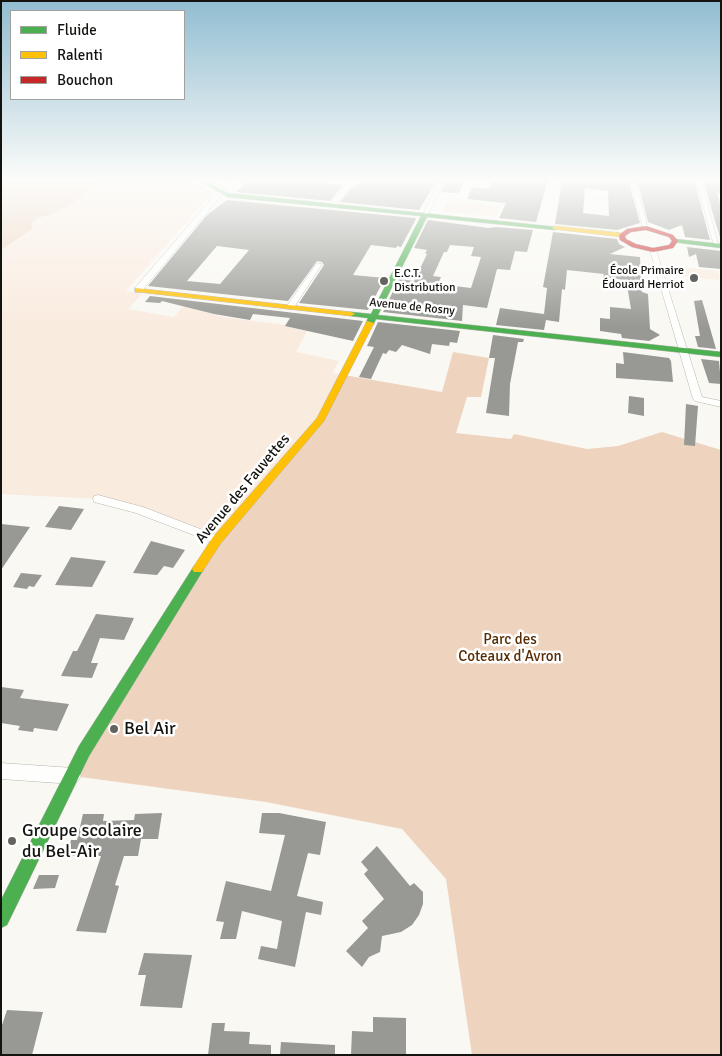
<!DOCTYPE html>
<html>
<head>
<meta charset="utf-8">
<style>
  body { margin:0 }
  #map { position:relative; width:722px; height:1056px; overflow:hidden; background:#f9f8f3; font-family:Signika,sans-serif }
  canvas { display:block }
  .frame { position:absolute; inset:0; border:2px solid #131310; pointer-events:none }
  .legend { position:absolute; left:10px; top:10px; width:175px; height:90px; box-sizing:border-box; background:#fff; border:1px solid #a1a19f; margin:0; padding:6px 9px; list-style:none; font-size:15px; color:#131310 }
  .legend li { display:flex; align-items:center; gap:10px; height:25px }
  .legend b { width:25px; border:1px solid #a1a19f }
</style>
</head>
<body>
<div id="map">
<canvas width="722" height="1056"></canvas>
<div class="frame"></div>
<ul class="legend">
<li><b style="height:6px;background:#4caf50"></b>Fluide</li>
<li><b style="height:6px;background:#ffc107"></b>Ralenti</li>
<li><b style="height:6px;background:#c62828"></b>Bouchon</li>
</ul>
</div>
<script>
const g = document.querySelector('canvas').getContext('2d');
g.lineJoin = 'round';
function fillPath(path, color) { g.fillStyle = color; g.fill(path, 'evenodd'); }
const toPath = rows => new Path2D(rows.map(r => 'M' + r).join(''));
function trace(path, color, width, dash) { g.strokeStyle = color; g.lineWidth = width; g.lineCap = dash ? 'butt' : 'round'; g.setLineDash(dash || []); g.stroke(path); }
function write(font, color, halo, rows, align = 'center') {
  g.font = font + ' Signika,sans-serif'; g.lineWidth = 5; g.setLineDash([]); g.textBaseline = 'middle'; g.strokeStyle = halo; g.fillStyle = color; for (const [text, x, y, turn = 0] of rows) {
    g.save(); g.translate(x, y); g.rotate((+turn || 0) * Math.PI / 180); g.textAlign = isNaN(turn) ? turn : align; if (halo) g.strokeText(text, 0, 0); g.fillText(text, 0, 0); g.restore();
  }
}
fillPath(toPath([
  [1,180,191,180,212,193,126,291,142,294,128,309,174,317,183,306,223,317,286,325,285,326,307,331,296,352,339,361,332,373,344,375,321,419,217,540,98,499,1,494],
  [448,201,500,207,497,217,443,212],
  [679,267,718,271,720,280,680,276]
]), '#faebdf');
fillPath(toPath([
  [1,180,102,180,73,203,53,214,37,218,31,224,33,228,1,250],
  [453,352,489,358,481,397,467,397,456,433,511,439,514,434,587,449,618,446,662,432,721,450,721,1055,472,1055,446,879,402,829,266,802,73,776,217,540,321,419,344,375,442,392]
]), '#eed4bf');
fillPath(toPath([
  [249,180,288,180,343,185,330,201,236,192],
  [362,180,437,180,419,210,340,202,353,186,356,186],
  [447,180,465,180,459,193,441,192],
  [493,180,548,180,536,222,499,218,506,203,467,199,472,187,490,189],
  [562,180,628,180,640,223,617,230,555,224],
  [585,188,608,191,609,216,583,213],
  [637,180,680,183,679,180,694,180,710,240,685,237,682,225,669,230,648,222],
  [703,180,718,180,721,190,721,193,717,193,721,206,721,241],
  [227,200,415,218,416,219,401,247,397,246,396,248,371,245,353,275,385,278,368,310,299,303,324,265,322,262,317,261,288,301,148,286,207,215],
  [217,246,249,250,220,284,187,281],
  [428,220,489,228,496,227,533,230,527,252,515,251,510,270,497,269,487,308,463,305,462,321,383,312,399,279,414,281,427,254,425,253,427,250,414,248],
  [450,245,474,247,471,256,481,257,471,288,438,284,441,277,433,276,444,252,447,252],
  [553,232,617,239,619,244,625,247,610,254,640,257,642,292,648,294,650,329,660,335,649,341,622,338,621,334,600,331,600,318,610,319,610,307,631,309,627,285,624,284,624,280,603,277,604,274,567,270,565,290,562,289,559,322,546,320,544,330,496,325,500,308,544,314,547,288,543,287],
  [687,247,721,251,721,269,699,267,696,254,689,257],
  [150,296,363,321,353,341,285,326,290,318,253,314,250,320,214,314,162,301,160,303,145,302],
  [702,300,716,349,698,347,695,336,700,336,694,301],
  [378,322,460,331,457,343,450,342,449,346,432,344,430,354,402,345,396,352,389,350,386,354,383,353,371,379,359,377,374,347,367,346],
  [493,335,524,339,523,342,518,342,510,384,509,416,486,413,495,358,489,358],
  [623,352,669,358,671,361,673,382,616,378,616,363,624,364],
  [701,359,719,361,721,384,709,383],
  [629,396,644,398,644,416,628,413],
  [686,404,698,406,695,446,684,445],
  [59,506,84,509,71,530,45,527],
  [1,524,30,527,1,570],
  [151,541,185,550,173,568,164,566,157,575,133,573],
  [71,557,106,561,92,587,55,585],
  [21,573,42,575,34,587,29,586,27,589,13,587],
  [96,614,134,618,124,640,100,638,91,663,98,663,92,678,61,676,73,651,77,651],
  [1,687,24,690,20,698,69,704,57,731,34,728,33,732,18,730,20,726,1,723],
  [162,813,158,839,141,839,138,856,124,856,115,885,119,886,106,933,76,931,101,856,67,856,71,840,77,840,83,814,104,814,103,821,134,820,135,814],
  [262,813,279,813,326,822,320,855,308,853,297,896,323,902,321,915,306,912,295,967,258,959,261,946,277,949,282,921,242,911,236,939,220,939,224,922,216,921,226,881,271,891,285,835,259,833],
  [377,846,410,886,414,883,423,892,423,904,419,915,412,925,401,932,382,936,380,952,369,957,362,967,346,951,368,928,362,921,384,899,364,874,368,870,361,862],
  [39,875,59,875,55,888,33,889],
  [144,953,192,955,182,1008,140,1006,146,975,138,975],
  [7,1010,43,1012,32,1055,1,1055,1,1028],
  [373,1017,406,1018,406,1054,351,1055,352,1031,373,1032],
  [212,1023,225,1023,224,1031,250,1032,249,1044,271,1045,271,1055,208,1055],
  [281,1042,335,1045,335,1055,280,1055]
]), '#989894');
const street = toPath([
  [231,180,237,180,220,190,224,192,141,292,135,292,135,288,218,191,215,191,215,189,231,180],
  [349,180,355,180,334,207,330,207,330,205,349,180],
  [439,180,445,180,427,216,422,217,439,180],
  [630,180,635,180,648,229,643,228,630,180],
  [696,180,701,180,719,247,714,246,696,180],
  [653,248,656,250,702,397,721,401,721,407,695,401,693,399,650,250,653,248],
  [317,263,322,264,293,309,287,309,286,307,317,263],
  [98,495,143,507,221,537,223,540,221,543,217,544,136,513,94,502,93,499,94,496,98,495],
  [1,763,73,768,78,771,81,776,78,781,73,784,1,779,1,763]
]);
const fast = toPath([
  [198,180,204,180,228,193,557,227,557,229,555,230,427,217,378,315,721,352,721,357,376,319,373,325,367,325,366,323,368,318,351,316,347,314,351,312,371,314,421,216,227,197,198,180],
  [675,239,721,244,721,248,673,242,673,240,675,239],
  [198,564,202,566,204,569,202,572,89,756,7,925,1,928,1,900,79,746,194,566,198,564]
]);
const slow = toPath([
  [555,226,622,233,625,235,622,237,553,229,553,227,555,226],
  [135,288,351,312,355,314,351,316,138,292,135,292,135,288],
  [367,321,374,323,324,421,221,543,202,572,194,572,192,569,194,566,213,537,317,418,367,321]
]);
const jam = toPath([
  [646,226,673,235,678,241,673,248,653,252,632,247,620,240,619,235,627,229,646,226],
  [646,230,669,237,672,241,669,245,653,248,636,244,626,239,625,236,631,232,646,230]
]);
trace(street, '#b6b5b2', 1);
trace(fast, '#b6b5b2', 1);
trace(slow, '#b6b5b2', 1);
trace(jam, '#b6b5b2', 1);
fillPath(street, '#fefefd');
fillPath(fast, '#4caf50');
fillPath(slow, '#ffc107');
fillPath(jam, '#c62828');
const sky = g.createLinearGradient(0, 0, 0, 327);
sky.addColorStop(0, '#91bdd1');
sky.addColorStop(0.55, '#fcfcfa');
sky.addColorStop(1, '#fcfcfa00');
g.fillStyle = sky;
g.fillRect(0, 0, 722, 327);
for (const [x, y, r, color] of [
  [694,278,5,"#64635f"],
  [384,281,5,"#64635f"],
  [114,729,5,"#64635f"],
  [12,841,5,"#64635f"]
]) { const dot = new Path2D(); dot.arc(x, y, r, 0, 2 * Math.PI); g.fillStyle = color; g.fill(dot); trace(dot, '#fff', 2); }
write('12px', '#131310', '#fff', [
  ["École Primaire",684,271],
  ["Édouard Herriot",684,285],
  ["E.C.T.",394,274,"left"],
  ["Distribution",394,288,"left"]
], 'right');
write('12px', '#131310', '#fff', [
  ["Avenue de Rosny",412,307,6]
]);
write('15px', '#131310', '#fff', [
  ["Avenue des Fauvettes",243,489,-50]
]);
write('15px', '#572c03', '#fff', [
  ["Parc des",510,640],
  ["Coteaux d'Avron",510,657]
]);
write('18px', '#131310', '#fff', [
  ["Bel Air",124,729],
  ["Groupe scolaire",22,831],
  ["du Bel-Air",22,852]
], 'left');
</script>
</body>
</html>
